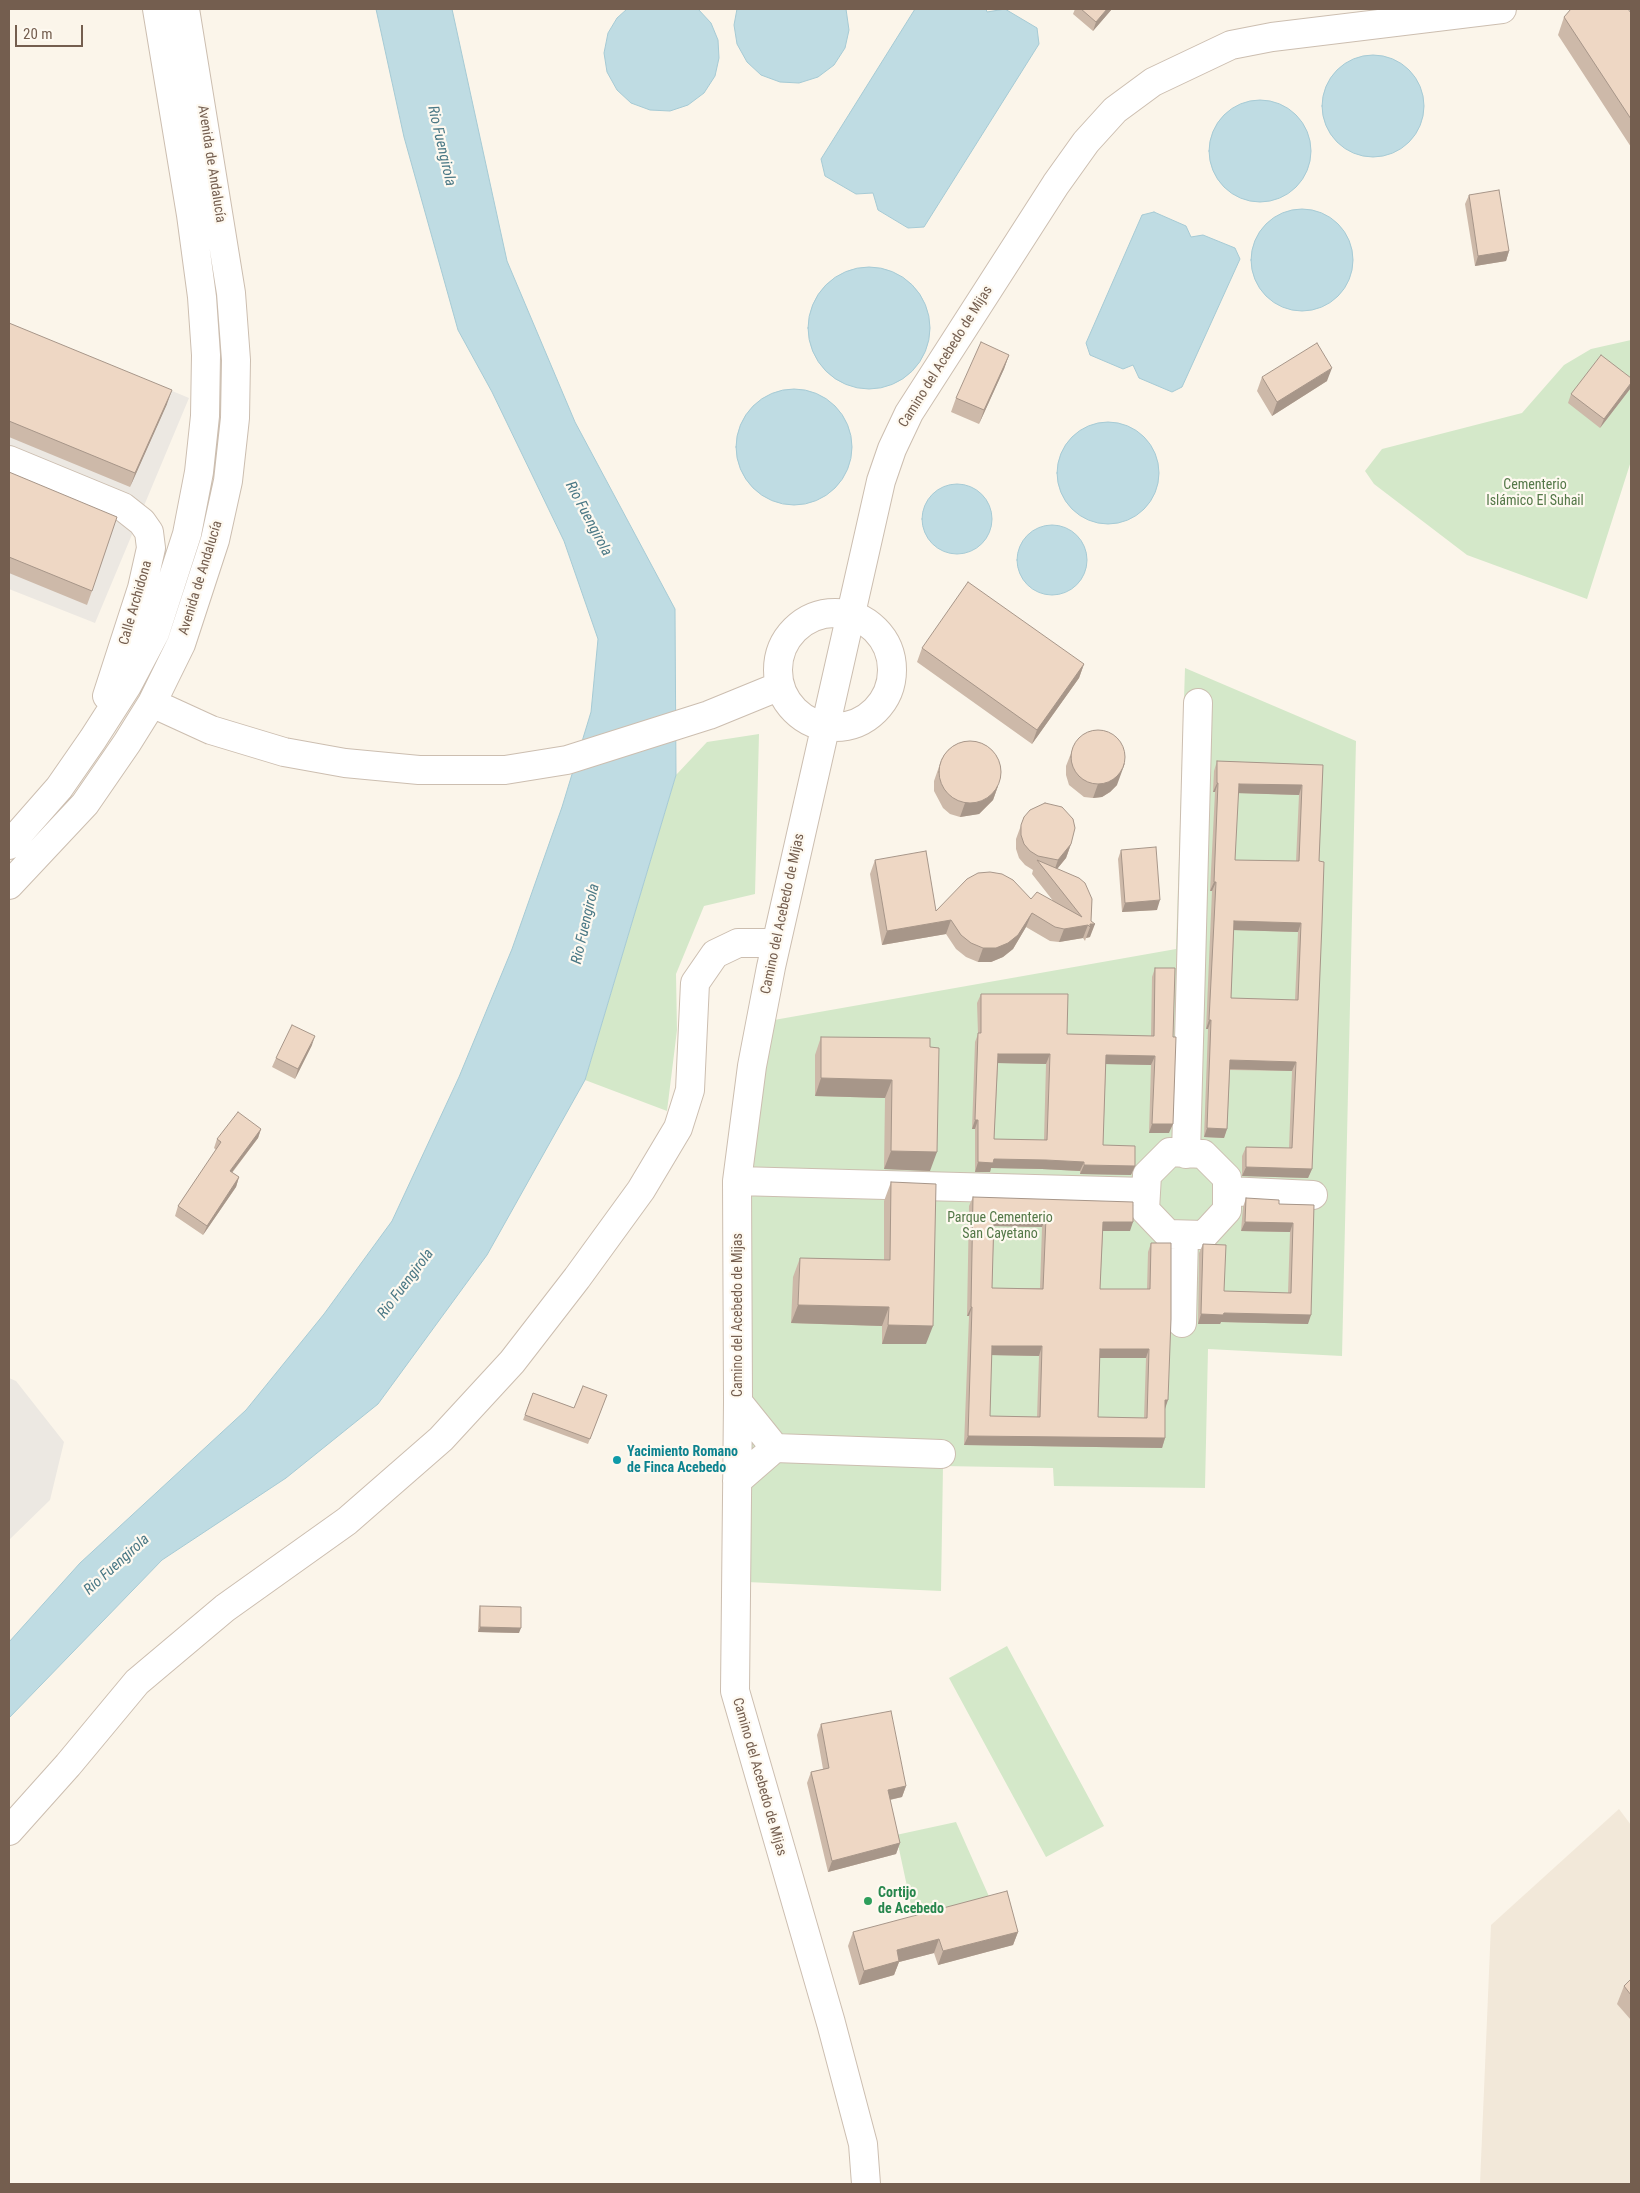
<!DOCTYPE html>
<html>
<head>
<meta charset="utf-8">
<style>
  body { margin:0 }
  #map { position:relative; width:1640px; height:2193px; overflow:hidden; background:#fbf5ea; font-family:"Roboto Condensed",sans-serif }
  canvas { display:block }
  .frame { position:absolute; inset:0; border:10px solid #745e4f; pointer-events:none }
  .scale { position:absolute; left:15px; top:25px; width:68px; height:22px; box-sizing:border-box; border:2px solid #745e4f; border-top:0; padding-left:6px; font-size:15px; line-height:18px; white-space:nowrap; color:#745e4f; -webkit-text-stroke:4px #fef9f0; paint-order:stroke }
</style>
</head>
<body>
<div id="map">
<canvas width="1640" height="2193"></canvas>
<div class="frame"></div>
<div class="scale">20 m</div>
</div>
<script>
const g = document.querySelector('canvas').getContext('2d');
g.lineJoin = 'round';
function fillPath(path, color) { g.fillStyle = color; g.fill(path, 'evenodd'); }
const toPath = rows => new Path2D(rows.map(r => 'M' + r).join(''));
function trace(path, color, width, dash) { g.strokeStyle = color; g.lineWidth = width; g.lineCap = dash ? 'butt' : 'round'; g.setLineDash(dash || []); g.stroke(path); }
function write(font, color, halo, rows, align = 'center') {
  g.font = font + ' "Roboto Condensed",sans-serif'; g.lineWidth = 4.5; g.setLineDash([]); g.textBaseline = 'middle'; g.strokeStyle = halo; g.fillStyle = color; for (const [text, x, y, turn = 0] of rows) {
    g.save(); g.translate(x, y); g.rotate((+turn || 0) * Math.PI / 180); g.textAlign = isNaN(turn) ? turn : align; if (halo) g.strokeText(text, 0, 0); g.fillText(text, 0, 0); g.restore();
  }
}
fillPath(toPath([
  [1619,1809,1631,1825,1631,2184,1480,2184,1491,1925]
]), '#f2e8d9');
fillPath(toPath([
  [9,323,189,398,95,623,9,589],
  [9,1378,16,1381,64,1442,50,1500,9,1540]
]), '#ece8e2');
fillPath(toPath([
  [1631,340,1631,461,1587,599,1467,555,1374,484,1365,471,1382,449,1522,413,1564,365,1591,349],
  [1185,668,1356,741,1342,1356,1208,1349,1205,1488,1054,1486,1053,1468,943,1466,941,1591,747,1582,748,1178,774,1020,1176,949],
  [759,734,755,894,704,906,676,974,677,1030,667,1111,585,1080,676,775,707,742],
  [1007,1646,1104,1826,1046,1857,949,1678],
  [956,1822,991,1901,914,1919,896,1835]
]), '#d4e8c9');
const water = toPath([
  [376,9,452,9,507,261,575,422,675,609,676,775,585,1080,487,1255,378,1404,286,1478,162,1560,9,1718,9,1642,80,1563,246,1410,324,1314,392,1221,459,1077,512,949,562,807,591,712,598,639,564,541,492,392,458,330,404,137,376,9],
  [627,9,698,9,711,23,718,40,719,58,715,76,704,93,688,105,670,111,650,110,631,103,617,90,607,72,604,53,608,33,617,18,627,9],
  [737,9,846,9,849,30,845,48,834,65,818,77,799,83,780,82,761,75,747,62,737,44,734,25,737,9],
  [915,9,986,9,987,12,1005,9,1037,28,1039,44,924,227,908,228,878,210,873,193,856,194,825,176,821,159,915,9],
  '1322 106a51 51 0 1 1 102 0a51 51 0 1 1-102 0Z',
  '1209 151a51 51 0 1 1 102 0a51 51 0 1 1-102 0Z',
  '1251 260a51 51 0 1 1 102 0a51 51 0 1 1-102 0Z',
  [1154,212,1186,226,1191,237,1203,235,1235,248,1240,259,1182,387,1172,392,1139,378,1133,365,1123,369,1090,355,1086,343,1142,215,1154,212],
  '808 328a61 61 0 1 1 122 0a61 61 0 1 1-122 0Z',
  '736 447a58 58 0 1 1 116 0a58 58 0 1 1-116 0Z',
  '1057 473a51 51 0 1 1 102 0a51 51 0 1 1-102 0Z',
  '922 519a35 35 0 1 1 70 0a35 35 0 1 1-70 0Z',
  '1017 560a35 35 0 1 1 70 0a35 35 0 1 1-70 0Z'
]);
fillPath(water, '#bfdce3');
trace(water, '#a6cad4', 1);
const minor = toPath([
  [9,460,123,507,142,522,149,532,151,548,142,588,107,696],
  '778 670a57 57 0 1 1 114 0a57 57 0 1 1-114 0Z',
  [152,703,211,730,284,752,345,763,419,770,505,770,567,760,709,715,780,686],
  [9,845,59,788,93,739,127,686,155,633,187,534,199,472,205,416,206,355,202,297,191,215,157,9],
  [9,885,85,804,127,743,152,703,181,644,215,540,228,481,235,418,236,360,231,293,185,9],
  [1170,1152,1203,1154,1227,1178,1227,1210,1204,1235,1168,1234,1145,1210,1147,1175,1170,1152],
  [1186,1154,1198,703],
  [737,1181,1146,1192],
  [1227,1191,1313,1195],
  [1182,1323,1184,1235],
  [738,1402,775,1448],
  [737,1481,775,1448,941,1454],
  [9,1831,68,1765,137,1682,225,1608,347,1521,441,1439,512,1362,577,1278,641,1190,678,1128,690,1090,695,983,715,954,738,943,776,943],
  [866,2184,863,2144,831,2023,735,1691,738,1402,737,1181,752,1066,771,967,881,481,892,449,909,413,1056,184,1086,142,1115,110,1153,82,1231,45,1272,37,1502,9]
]);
trace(minor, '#ccbeb0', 30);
trace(minor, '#fff', 28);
fillPath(toPath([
  [1075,9,1112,9,1093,31,1073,14],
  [1631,13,1631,147,1558,35,1564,17],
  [1469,195,1509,251,1506,261,1475,266,1465,204],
  [9,323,167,404,130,487,9,437],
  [1009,355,1004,369,979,424,951,412,956,398],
  [1262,377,1327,381,1272,416,1257,391],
  [1630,389,1600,428,1568,403,1571,394],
  [9,472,92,591,87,605,9,573],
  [922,648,1084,664,1079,678,1032,744,917,662],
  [1075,743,1117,785,1110,792,1102,797,1093,798,1084,797,1069,785,1066,775,1066,766],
  [942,758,998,786,993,800,979,814,960,817,950,814,943,808,934,791,934,781],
  [1217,761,1323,765,1319,861,1312,1169,1308,1178,1242,1176,1242,1156,1246,1147,1289,1148,1292,1071,1230,1070,1227,1129,1224,1138,1204,1137,1208,1029,1206,1029,1212,891,1210,891,1215,792,1213,792,1214,771],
  [1238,793,1299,795,1296,861,1235,860],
  [1234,930,1298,932,1295,1000,1231,998],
  [1024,817,1071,844,1066,858,1057,869,1092,899,1090,937,1086,938,1085,941,1083,938,1059,942,1050,941,1026,927,1013,949,1003,957,991,962,978,962,966,957,956,949,946,934,882,945,870,874,875,860,936,911,1031,899,1054,902,1032,874,1033,870,1025,865,1019,858,1016,849,1016,839],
  [1121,850,1157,910,1122,912,1118,859],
  [1155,968,1169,1133,1149,1133,1151,1065,1106,1064,1103,1145,1135,1166,1131,1175,1080,1174,1080,1171,1042,1169,991,1168,990,1172,975,1172,975,1129,972,1129,975,1042,978,1034,977,1003,981,994,1067,1034,1151,1036,1152,977],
  [998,1063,1046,1064,1044,1140,994,1139],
  [821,1037,930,1047,930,1171,884,1169,885,1098,815,1096,815,1055],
  [312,1045,295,1079,272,1067,276,1058],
  [261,1129,258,1138,232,1173,239,1177,236,1187,203,1235,175,1216,178,1206,216,1150,214,1148,217,1139],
  [891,1182,926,1344,882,1344,882,1326,791,1323,793,1277,800,1258,884,1260,884,1201],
  [973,1197,1130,1231,1103,1231,1100,1289,1147,1289,1148,1252,1151,1243,1165,1408,1165,1438,1162,1448,964,1445,969,1316,967,1316,969,1206],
  [994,1226,1042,1227,1040,1288,992,1288],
  [991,1355,1039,1356,1037,1417,990,1416],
  [1100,1358,1146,1358,1144,1418,1098,1417],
  [1246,1198,1279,1204,1314,1205,1308,1324,1221,1322,1220,1324,1198,1324,1199,1253,1203,1244,1224,1291,1288,1293,1290,1232,1241,1231,1243,1207],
  [533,1393,574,1408,607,1395,588,1444,523,1420],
  [480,1606,519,1633,478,1632,479,1611],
  [821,1724,906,1786,902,1797,890,1800,900,1843,896,1854,828,1872,807,1783,811,1772,823,1769,817,1735],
  [853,1932,1018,1932,1013,1945,938,1965,934,1953,899,1962,894,1975,859,1985,848,1946],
  [1631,1979,1631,2020,1617,2004,1624,1986]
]), '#cdb9a9');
fillPath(toPath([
  [1107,9,1112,9,1093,31,1096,22],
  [1509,251,1506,261,1475,266,1478,256],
  [1009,355,1004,369,979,424,984,410],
  [1332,368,1327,381,1272,416,1277,402],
  [1631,383,1630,389,1600,428,1604,419],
  [172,390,167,404,130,487,135,473],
  [1084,664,1079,678,1032,744,1037,730],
  [1125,763,1117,785,1110,792,1102,797,1093,798,1098,784],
  [1217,783,1218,783,1215,792,1213,792],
  [1239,784,1302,785,1299,795,1235,793],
  [998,786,993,800,979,814,960,817,965,803],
  [1071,844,1066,858,1053,874,1058,860],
  [1214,882,1216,882,1212,891,1210,891],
  [1160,900,1157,910,1122,912,1125,903],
  [1032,913,1026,927,1013,949,1003,957,991,962,978,962,983,948],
  [951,920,946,934,882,945,887,931],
  [1234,921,1301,923,1298,932,1231,930],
  [1090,924,1095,924,1090,937,1086,938,1090,927],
  [1088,925,1083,938,1059,942,1064,929],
  [1209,1020,1211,1020,1208,1029,1206,1029],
  [315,1036,312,1045,295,1079,298,1069],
  [998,1054,1050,1054,1046,1064,995,1063],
  [1106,1055,1155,1056,1151,1065,1103,1064],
  [1230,1060,1296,1062,1292,1071,1227,1069],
  [821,1078,892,1080,885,1098,815,1096],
  [975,1120,978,1120,975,1129,972,1129],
  [1152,1124,1173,1124,1169,1133,1149,1133],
  [1207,1128,1227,1129,1224,1138,1204,1137],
  [261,1129,258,1138,226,1180,230,1171],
  [891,1151,937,1152,930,1171,884,1169],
  [994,1159,1046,1160,1084,1162,1080,1171,1042,1169,991,1168,990,1172,975,1172,978,1162],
  [1084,1165,1135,1166,1131,1175,1080,1174],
  [1246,1167,1312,1169,1308,1178,1242,1176],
  [239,1177,236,1187,203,1235,207,1226],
  [994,1217,1046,1218,1042,1227,991,1226],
  [1103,1222,1133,1222,1130,1231,1100,1231],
  [1245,1222,1293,1223,1290,1232,1241,1231],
  [798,1305,889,1307,882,1326,791,1323],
  [971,1307,972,1307,969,1316,967,1316],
  [1224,1313,1311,1315,1308,1324,1221,1322,1220,1324,1198,1324,1201,1314],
  [888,1325,933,1326,926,1344,882,1344],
  [992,1346,1042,1346,1039,1356,988,1355],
  [1100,1349,1149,1349,1146,1358,1097,1358],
  [1165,1400,1168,1400,1165,1409],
  [968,1436,1165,1438,1162,1448,964,1445],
  [480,1627,521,1628,519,1633,478,1632],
  [906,1786,902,1797,884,1801,888,1790],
  [900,1843,896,1854,828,1872,832,1861],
  [1018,1932,1013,1945,938,1965,943,1951],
  [939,1939,934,1953,899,1962,894,1975,859,1985,864,1971,897,1950]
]), '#a79689');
const building = toPath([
  [1081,9,1107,9,1096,22,1081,9],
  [1571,9,1628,9,1631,13,1631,119,1564,17,1571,9],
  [1499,190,1509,251,1478,256,1469,195,1499,190],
  [9,323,172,390,135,473,9,421,9,323],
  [981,342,1009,355,984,410,956,398,981,342],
  [1317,343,1332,368,1277,402,1262,377,1317,343],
  [1601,355,1631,378,1631,383,1604,419,1571,394,1601,355],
  [9,472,117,517,92,591,9,557,9,472],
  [968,582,1084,664,1037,730,922,648,968,582],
  '1071 757a27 27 0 1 1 54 0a27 27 0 1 1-54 0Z',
  '939 772a31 31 0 1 1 62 0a31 31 0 1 1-62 0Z',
  [1217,761,1323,765,1319,861,1324,862,1322,923,1312,1169,1246,1167,1246,1147,1292,1148,1296,1062,1230,1060,1227,1129,1207,1128,1211,1020,1209,1020,1216,882,1214,882,1218,783,1217,783,1217,761],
  [1239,784,1302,785,1299,861,1235,860,1239,784],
  [1234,921,1301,923,1298,1000,1231,998,1234,921],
  [1045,803,1062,807,1073,819,1075,828,1071,844,1058,860,1038,856,1030,851,1024,844,1021,835,1021,825,1024,817,1030,810,1045,803],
  [1156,847,1160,900,1125,903,1121,850,1156,847],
  [926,851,936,911,967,879,978,873,990,872,1002,874,1013,880,1031,899,1037,892,1082,917,1037,860,1079,878,1085,883,1092,899,1091,921,1095,924,1090,924,1090,927,1088,925,1064,929,1055,927,1032,913,1018,935,1008,943,996,948,983,948,971,943,961,935,951,920,887,931,875,860,926,851],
  [1155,968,1175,968,1173,1037,1176,1037,1173,1124,1152,1124,1155,1056,1106,1055,1103,1145,1135,1146,1135,1166,1084,1165,1084,1162,1046,1160,994,1159,993,1163,978,1162,978,1120,975,1120,978,1033,981,1033,981,994,1068,994,1067,1034,1154,1036,1155,968],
  [998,1054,1050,1054,1047,1140,994,1139,998,1054],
  [292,1025,315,1036,298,1069,276,1058,292,1025],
  [821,1037,930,1038,930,1047,939,1048,937,1152,891,1151,892,1080,821,1078,821,1037],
  [238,1112,261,1129,230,1171,239,1177,207,1226,178,1206,221,1142,217,1139,238,1112],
  [891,1182,936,1184,933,1326,888,1325,889,1307,798,1305,800,1258,890,1260,891,1182],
  [973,1197,1133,1202,1133,1222,1103,1222,1100,1289,1150,1289,1151,1243,1171,1243,1171,1319,1168,1400,1165,1400,1165,1438,968,1436,972,1307,971,1307,973,1197],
  [994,1217,1046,1218,1043,1289,992,1288,994,1217],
  [992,1346,1042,1346,1040,1417,990,1416,992,1346],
  [1100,1349,1149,1349,1147,1418,1098,1417,1100,1349],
  [1246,1198,1279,1200,1279,1204,1314,1205,1311,1315,1224,1313,1223,1315,1201,1314,1203,1244,1226,1245,1224,1291,1291,1293,1293,1223,1245,1222,1246,1198],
  [583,1386,607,1395,590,1439,525,1415,533,1393,574,1408,583,1386],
  [480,1606,521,1607,521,1628,480,1627,480,1606],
  [891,1711,906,1786,888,1790,900,1843,832,1861,811,1772,829,1768,821,1724,891,1711],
  [1007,1891,1018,1932,943,1951,939,1939,897,1950,899,1961,864,1971,853,1932,1007,1891],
  [1631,1979,1631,1995,1624,1986,1631,1979]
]);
fillPath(building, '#eed7c4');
trace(building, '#a79689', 1);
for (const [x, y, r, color] of [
  [617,1460,5,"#0f9aa8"],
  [868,1901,5,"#2e9e5b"]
]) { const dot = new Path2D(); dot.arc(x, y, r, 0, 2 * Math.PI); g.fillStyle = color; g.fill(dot); trace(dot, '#fef9f0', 2); }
write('14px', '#745e4f', '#fef9f0', [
  ["Avenida de Andalucía",211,164,81],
  ["Camino del Acebedo de Mijas",946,357,-58],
  ["Avenida de Andalucía",201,578,-73],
  ["Calle Archidona",136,603,-74],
  ["Camino del Acebedo de Mijas",783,914,-78],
  ["Camino del Acebedo de Mijas",738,1315,-90],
  ["Camino del Acebedo de Mijas",759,1777,74]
]);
write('14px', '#547848', '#fef9f0', [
  ["Cementerio",1535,485],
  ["Islámico El Suhail",1535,501],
  ["Parque Cementerio",1000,1218],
  ["San Cayetano",1000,1234]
]);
write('bold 14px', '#0d838f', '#fef9f0', [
  ["Yacimiento Romano",627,1452],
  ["de Finca Acebedo",627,1468]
], 'left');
write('bold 14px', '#27864d', '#fef9f0', [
  ["Cortijo",878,1893],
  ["de Acebedo",878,1909]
], 'left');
write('italic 15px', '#4a7885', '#fef9f0', [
  ["Rio Fuengirola",441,146,77],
  ["Rio Fuengirola",588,519,62],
  ["Rio Fuengirola",586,924,-77],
  ["Rio Fuengirola",406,1284,-53],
  ["Rio Fuengirola",117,1565,-42]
]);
</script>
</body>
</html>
